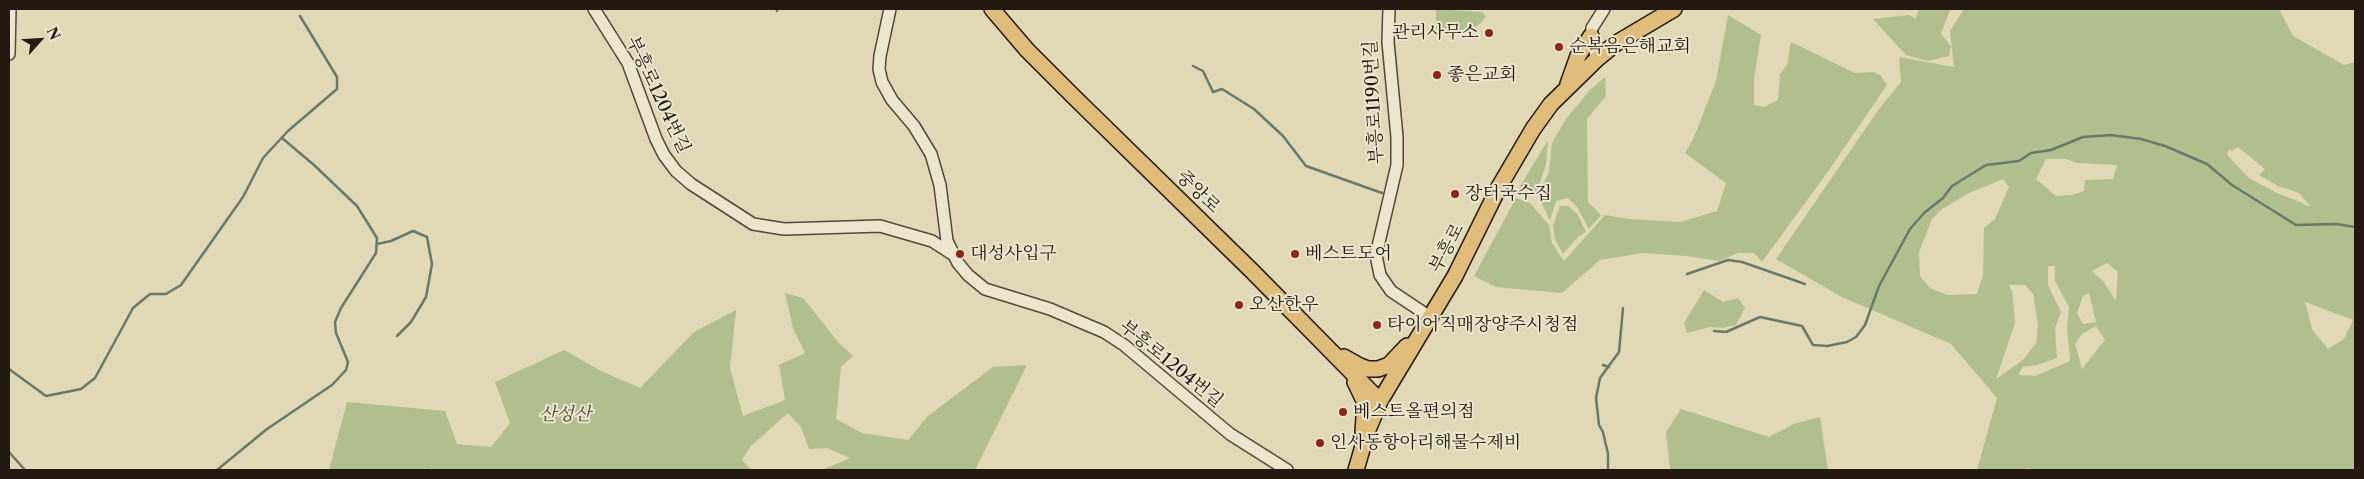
<!DOCTYPE html>
<html>
<head>
<meta charset="utf-8">
<style>
  body { margin:0 }
  #map { position:relative; width:2364px; height:479px; overflow:hidden; background:#e1d8b5; font-family:"Libre Caslon Text",serif }
  canvas { display:block }
  .frame { position:absolute; inset:0; border:10px solid #231911; pointer-events:none }
  .north { position:absolute; left:15px; top:15px; width:50px; height:50px; -webkit-text-stroke:4px #ece6cf; paint-order:stroke; rotate:64deg; font-size:14px; font-weight:700; line-height:20px; text-align:center; color:#231911 }
  .north::after { content:''; display:block; margin:auto; width:18px; height:22px; background:#231911; clip-path:polygon(50% 0,100% 100%,50% 72%,0 100%) }
</style>
</head>
<body>
<div id="map">
<canvas width="2364" height="479"></canvas>
<div class="frame"></div>
<div class="north">N</div>
</div>
<script>
const g = document.querySelector('canvas').getContext('2d');
g.lineJoin = 'round';
function fillPath(path, color) { g.fillStyle = color; g.fill(path, 'evenodd'); }
const toPath = rows => new Path2D(rows.map(r => 'M' + r).join(''));
function trace(path, color, width, dash) { g.strokeStyle = color; g.lineWidth = width; g.lineCap = dash ? 'butt' : 'round'; g.setLineDash(dash || []); g.stroke(path); }
function write(font, color, halo, rows, align = 'center') {
  g.font = font + ' "Libre Caslon Text","Noto Serif KR",serif'; g.lineWidth = 4; g.setLineDash([]); g.textBaseline = 'middle'; g.strokeStyle = halo; g.fillStyle = color; for (const [text, x, y, turn = 0] of rows) {
    g.save(); g.translate(x, y); g.rotate((+turn || 0) * Math.PI / 180); g.textAlign = isNaN(turn) ? turn : align; if (halo) g.strokeText(text, 0, 0); g.fillText(text, 0, 0); g.restore();
  }
}
fillPath(toPath([
  [1436,9,1482,12,1486,16,1481,23,1468,32,1436,30],
  [1918,9,1950,10,1941,34,1951,46,1949,56,1928,61,1906,55,1873,19,1909,15,1916,19],
  [1964,9,2279,9,2293,36,2344,65,2355,62,2355,470,2030,470,2030,468,2019,470,1977,470,1997,398,1951,344,1842,297,1776,259,1879,109,1901,82,1899,57,1954,67,1950,31],
  [2238,147,2265,169,2259,175,2278,186,2299,193,2310,206,2307,206,2300,202,2277,193,2249,178,2227,155,2229,149,2232,151],
  [2046,159,2066,159,2077,163,2117,165,2113,179,2085,180,2084,191,2072,195,2056,196,2036,179],
  [2003,179,2009,187,1995,219,1984,228,1983,275,1977,294,1947,295,1930,288,1920,276,1919,252,1932,219,1942,209,1969,193],
  [2107,263,2118,272,2116,301,2103,281,2092,271],
  [2048,266,2055,266,2055,281,2069,307,2067,327,2070,361,2035,376,2019,375,2022,367,2037,365,2057,358,2055,328,2061,312,2048,285],
  [2025,285,2033,294,2038,326,2036,343,2024,359,1996,379,2015,323,2012,291,2009,285],
  [2089,293,2096,322,2083,324,2077,313,2083,296],
  [2305,302,2353,320,2344,339,2328,349,2312,329],
  [2096,326,2105,340,2082,369,2075,344,2082,334],
  [1728,15,1761,35,1754,79,1754,105,1764,107,1778,100,1780,74,1787,65,1791,42,1855,73,1874,72,1881,76,1887,85,1829,170,1762,262,1754,253,1738,253,1719,261,1687,256,1643,253,1600,260,1562,293,1496,287,1474,276,1516,198,1530,203,1549,225,1552,243,1564,261,1605,215,1629,219,1680,222,1717,211,1726,183,1685,153,1694,137,1716,81],
  [1605,77,1606,96,1587,119,1588,202,1601,215,1589,229,1577,207,1568,198,1556,201,1550,221,1538,195,1549,172,1552,143,1566,119,1589,91],
  [1548,140,1546,164,1536,194,1516,193],
  [1560,206,1568,206,1578,215,1586,232,1578,237,1563,254,1555,239,1553,225],
  [1704,290,1723,302,1738,298,1745,308,1736,325,1723,328,1710,327,1687,333,1684,323],
  [785,293,803,298,839,343,853,356,841,367,836,419,862,433,908,440,928,416,993,367,1027,365,975,470,822,470,850,458,827,448,809,449,801,427,788,413,750,447,742,460,751,470,428,470,425,468,423,470,329,470,347,402,445,411,457,444,491,447,510,423,495,382,564,350,601,371,640,388,694,332,736,310,730,368,743,416,785,400,779,365,805,353,793,328],
  [1681,409,1769,437,1794,424,1820,417,1828,470,1670,470,1666,432]
]), '#b1bf8f');
trace(toPath([
  [777,11,777,9],
  [1193,66,1203,71,1213,92,1222,89,1254,109,1283,136,1306,166,1382,193],
  [377,244,391,241,413,231,427,237,432,264,426,297,411,322,397,336],
  [1687,274,1728,260,1742,262,1805,284],
  [1714,331,1726,332,1760,317,1802,326,1813,345,1827,346,1847,342,1856,337,1865,325,1879,286,1910,229,1924,213,1943,198,1952,186,1986,165,2019,161,2031,153,2051,150,2083,137,2111,135,2141,139,2165,146,2207,164,2232,185,2296,225,2336,224,2355,227],
  [1603,365,1609,367],
  [9,369,46,396,81,389,95,378,133,308,150,294,166,294,181,285,243,197,263,158,288,131,337,89,337,77,300,16],
  [9,452,25,470],
  [217,470,267,429,332,385,346,370,348,362,336,333,335,322,341,308,376,253,377,238,357,206,314,165,282,138],
  [1608,470,1608,454,1603,432,1599,425,1596,398,1600,378,1619,352,1623,308]
]), '#677a6c', 2.5);
const minor = toPath([
  [594,9,628,63,656,139,664,155,676,171,691,184,753,224,784,229,880,226,932,241,952,254],
  [890,9,880,56,879,69,882,82,892,100,914,126,931,154,940,185,947,241,958,263,968,275,985,289,1050,309,1104,332,1124,345,1230,434,1287,470],
  [1389,9,1388,42,1397,137,1397,165,1376,255,1380,275,1391,291,1430,317],
  [9,54,10,9],
  [1597,59,1591,36,1592,28,1604,9]
]);
const major = toPath([
  [992,9,1027,50,1074,97,1252,271,1380,401],
  [1568,84,1578,56,1591,36],
  [1344,357,1360,366,1368,369,1378,369,1389,365,1407,346],
  [1355,382,1365,403,1363,432],
  [1356,470,1367,432,1380,401,1455,276,1499,187,1533,129,1551,104,1597,59,1615,44,1674,9]
]);
trace(minor, '#52493a', 14);
trace(major, '#231911', 18);
trace(minor, '#ece6cf', 11);
trace(major, '#e0bc7a', 15);
for (const [x, y, r, color] of [
  [1489,33,5,"#8f2418"],
  [1559,47,5,"#8f2418"],
  [1437,75,5,"#8f2418"],
  [1455,194,5,"#8f2418"],
  [960,254,5,"#8f2418"],
  [1295,254,5,"#8f2418"],
  [1239,305,5,"#8f2418"],
  [1377,325,5,"#8f2418"],
  [1343,412,5,"#8f2418"],
  [1320,443,5,"#8f2418"]
]) { const dot = new Path2D(); dot.arc(x, y, r, 0, 2 * Math.PI); g.fillStyle = color; g.fill(dot); trace(dot, '#ece6cf', 2); }
write('18px', '#231911', '#ece6cf', [
  ["관리사무소",1479,33,"right"],
  ["순복음은해교회",1569,47],
  ["좋은교회",1447,75],
  ["장터국수집",1465,194],
  ["대성사입구",970,254],
  ["베스트도어",1305,254],
  ["오산한우",1249,305],
  ["타이어직매장양주시청점",1387,325],
  ["베스트올편의점",1353,412],
  ["인사동항아리해물수제비",1330,443]
], 'left');
write('18px', '#231911', '#ece6cf', [
  ["부흥로1204번길",658,95,65],
  ["부흥로1190번길",1374,102,-93],
  ["중앙로",1198,192,44],
  ["부흥로",1447,248,-62],
  ["부흥로1204번길",1171,364,39]
]);
write('italic 18px', '#4e4b37', '#ece6cf', [
  ["산성산",565,415]
]);
</script>
</body>
</html>
